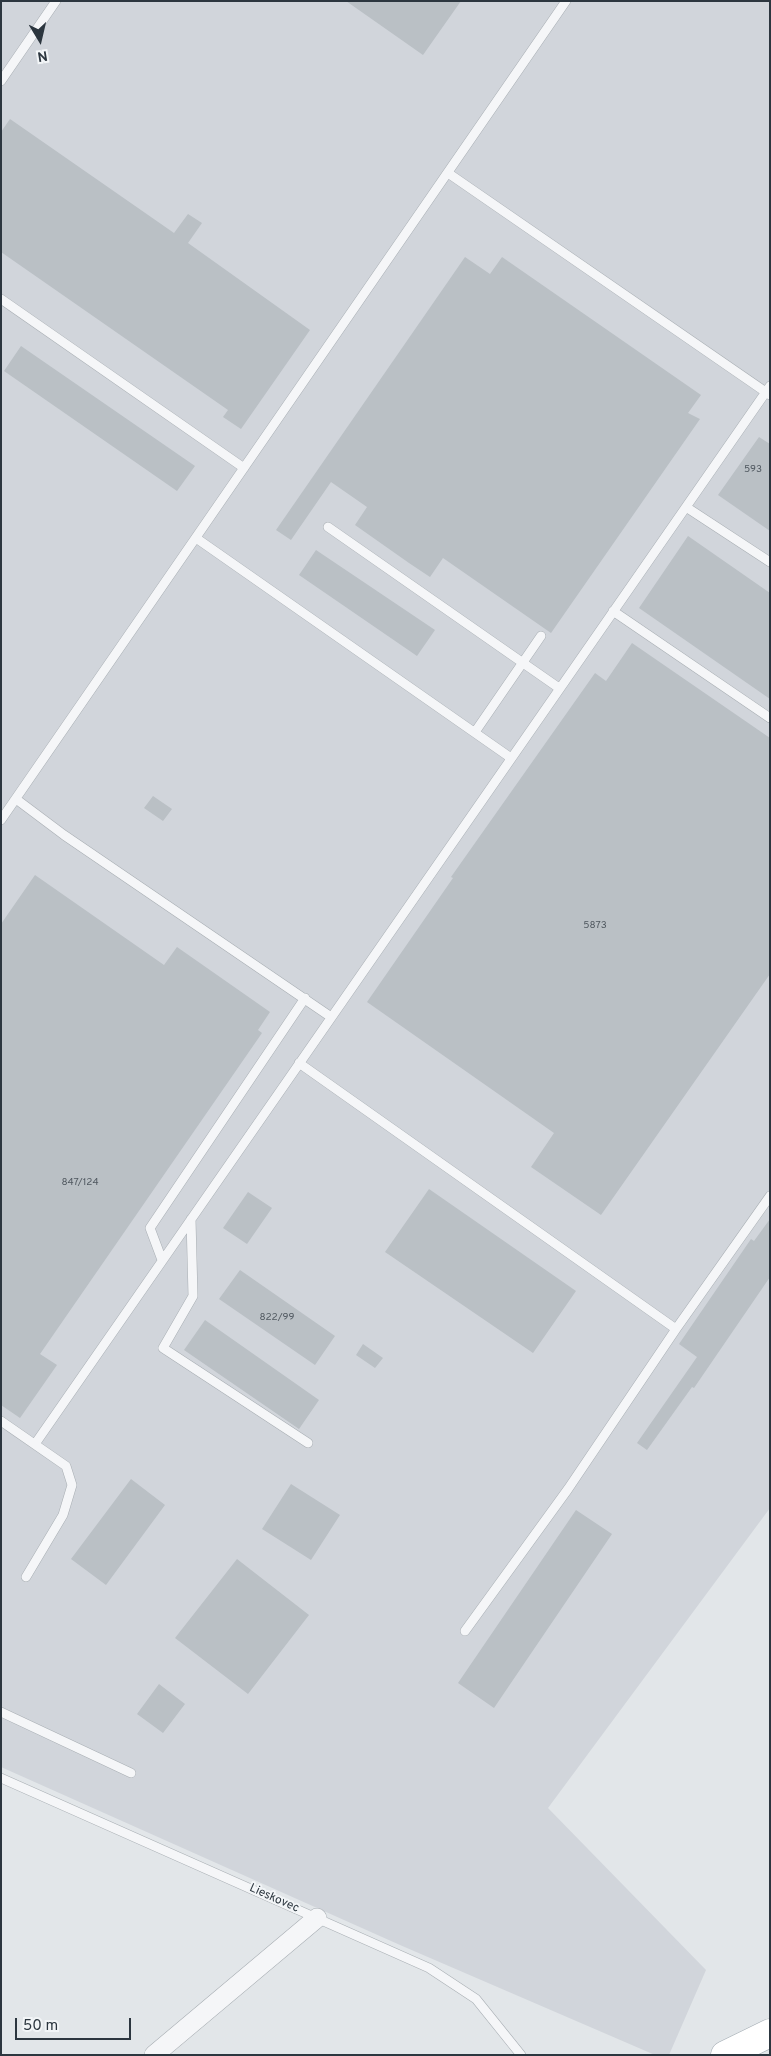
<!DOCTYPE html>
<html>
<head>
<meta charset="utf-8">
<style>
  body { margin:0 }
  #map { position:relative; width:771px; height:2056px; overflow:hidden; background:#e2e6e9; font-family:Overpass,sans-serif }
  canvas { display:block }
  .frame { position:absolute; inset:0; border:2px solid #2c363f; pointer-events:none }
  .north { position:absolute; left:15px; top:15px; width:50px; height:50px; -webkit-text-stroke:4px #f2f5f7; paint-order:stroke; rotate:171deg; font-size:14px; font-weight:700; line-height:20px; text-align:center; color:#2c363f }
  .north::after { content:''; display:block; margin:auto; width:18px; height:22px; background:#2c363f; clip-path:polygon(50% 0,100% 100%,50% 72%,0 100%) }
  .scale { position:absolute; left:15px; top:2018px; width:116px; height:22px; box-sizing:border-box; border:2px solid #2c363f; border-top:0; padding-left:6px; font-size:15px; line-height:18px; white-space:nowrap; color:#2c363f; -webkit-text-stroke:4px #f2f5f7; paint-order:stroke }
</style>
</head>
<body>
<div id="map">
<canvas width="771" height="2056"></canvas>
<div class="frame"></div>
<div class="north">N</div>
<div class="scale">50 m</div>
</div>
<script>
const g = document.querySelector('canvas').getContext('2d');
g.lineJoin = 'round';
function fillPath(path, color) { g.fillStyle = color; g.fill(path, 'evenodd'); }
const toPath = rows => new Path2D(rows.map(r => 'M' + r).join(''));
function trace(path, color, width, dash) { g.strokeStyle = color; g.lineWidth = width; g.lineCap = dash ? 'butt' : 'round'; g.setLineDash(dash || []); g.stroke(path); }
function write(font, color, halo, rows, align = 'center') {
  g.font = font + ' Overpass,sans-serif'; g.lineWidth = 4; g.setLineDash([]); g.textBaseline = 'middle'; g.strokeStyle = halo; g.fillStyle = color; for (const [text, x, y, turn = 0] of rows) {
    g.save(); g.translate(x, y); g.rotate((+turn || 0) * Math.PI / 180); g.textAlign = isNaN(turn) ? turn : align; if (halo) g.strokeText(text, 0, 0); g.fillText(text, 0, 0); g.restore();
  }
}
fillPath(toPath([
  [1,1,770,1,770,1508,548,1808,706,1970,669,2055,655,2055,400,1945,1,1767]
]), '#d1d5db');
fillPath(toPath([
  [346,1,461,1,423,55],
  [10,119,174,233,188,214,202,223,188,243,310,330,241,429,223,417,228,410,1,252,1,132],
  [465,257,490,274,502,257,701,395,688,413,700,419,551,633,443,558,430,577,409,563,355,525,367,507,331,482,291,540,276,530],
  [21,346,195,466,177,491,4,371],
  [759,437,770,444,770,531,718,495],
  [688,536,770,593,770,699,639,608],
  [316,550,435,630,417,656,299,575],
  [632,643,770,738,770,974,601,1215,531,1167,554,1133,367,1002,453,878,451,877,595,673,606,681],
  [153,796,172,809,163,821,144,808],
  [35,875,164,965,177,947,270,1012,258,1030,262,1033,40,1354,57,1365,20,1418,1,1405,1,924],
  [429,1189,576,1291,533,1353,385,1252],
  [248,1192,272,1208,247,1244,223,1228],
  [770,1219,770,1277,694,1388,692,1387,647,1450,637,1443,697,1357,679,1344,751,1239,754,1241],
  [240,1270,335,1336,315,1365,219,1299],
  [205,1320,319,1400,299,1429,184,1350],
  [363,1344,383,1358,375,1368,356,1355],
  [131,1479,165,1505,106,1585,71,1559],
  [291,1484,340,1515,311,1560,262,1529],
  [576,1510,612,1534,494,1708,458,1683],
  [237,1559,309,1615,248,1694,175,1638],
  [159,1684,185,1704,163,1733,137,1714]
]), '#bac0c5');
const service = toPath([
  [1,81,56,1],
  [448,173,770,395],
  [1,299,244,468],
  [686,507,770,562],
  [328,527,559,688],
  [196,538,511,758],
  [613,611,770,718],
  [475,732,541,636],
  [16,799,64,835,331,1017],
  [1,820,566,1],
  [299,1063,676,1329],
  [191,1219,193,1296,163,1348,308,1443],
  [162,1260,150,1228,305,998],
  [1,1421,66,1466,72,1485,63,1515,26,1577],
  [35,1444,770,386],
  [465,1631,568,1489,676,1329,770,1196],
  [1,1712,131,1773],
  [1,1778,429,1968,476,1999,521,2055]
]);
const minor = toPath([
  [154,2055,317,1918]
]);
const primary = toPath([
  [725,2055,770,2033]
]);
trace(service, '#a8aeb3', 10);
trace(minor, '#a8aeb3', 20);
trace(primary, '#a3acb3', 29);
trace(service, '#f5f6f8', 9);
trace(minor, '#f5f6f8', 19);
trace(primary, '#fff', 28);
write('10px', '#505860', null, [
  ["593",753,470],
  ["5873",595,926],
  ["847/124",80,1183],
  ["822/99",277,1318]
]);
write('12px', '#2c363f', '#f2f5f7', [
  ["Lieskovec",274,1899,24]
]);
</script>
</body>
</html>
